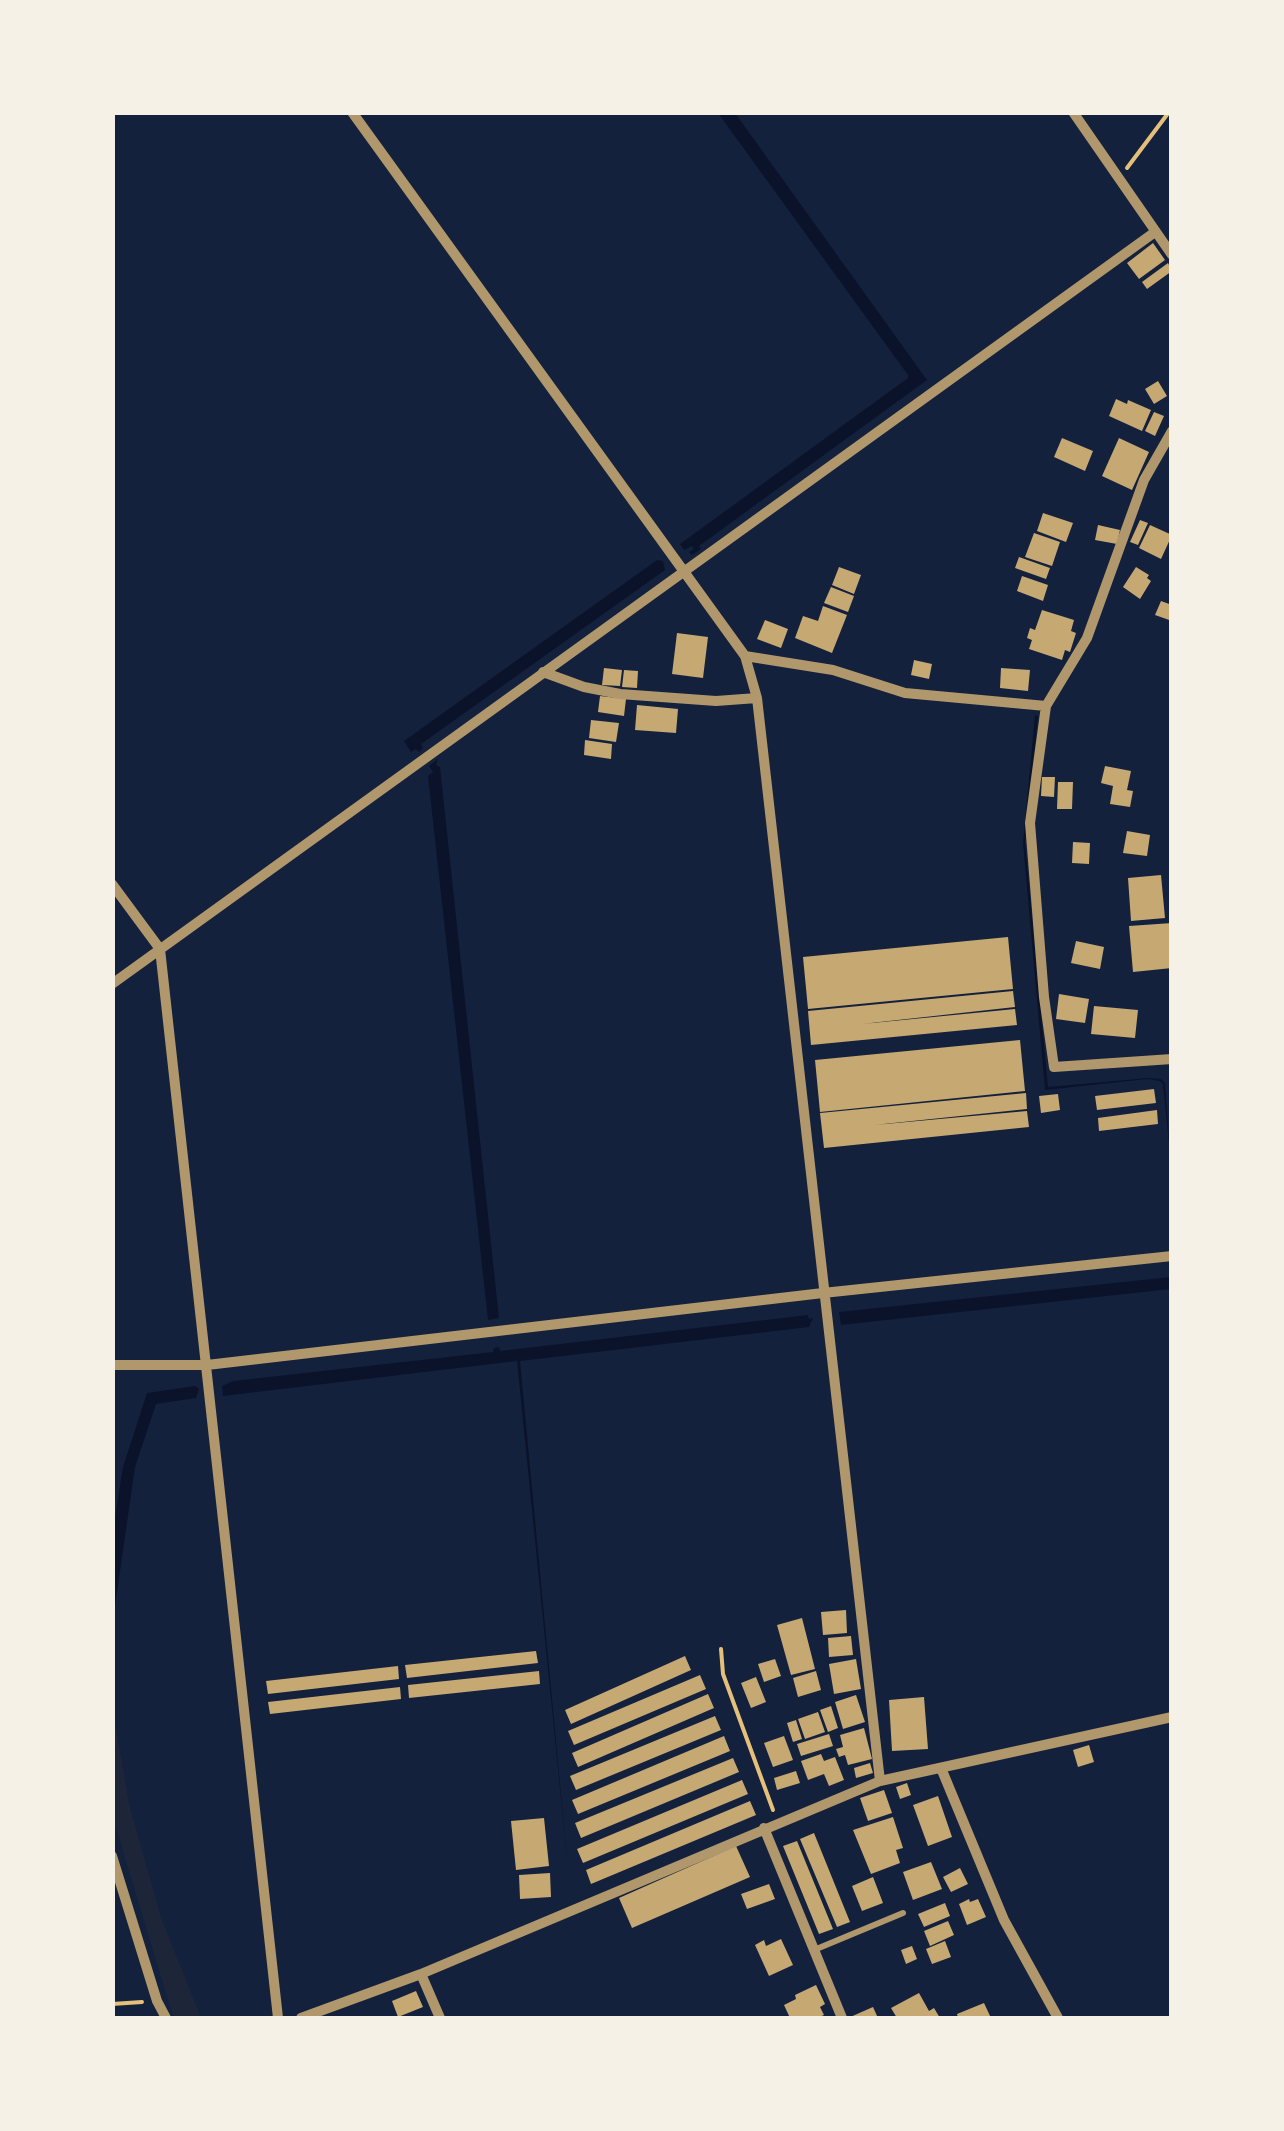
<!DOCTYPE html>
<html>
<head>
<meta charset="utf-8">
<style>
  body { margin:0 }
  #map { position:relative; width:1284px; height:2131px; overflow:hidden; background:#14213d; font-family:"Alegreya Sans",sans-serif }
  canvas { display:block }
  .frame { position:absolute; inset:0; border:115px solid #f6f1e7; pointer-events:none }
</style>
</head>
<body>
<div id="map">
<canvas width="1284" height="2131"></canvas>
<div class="frame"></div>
</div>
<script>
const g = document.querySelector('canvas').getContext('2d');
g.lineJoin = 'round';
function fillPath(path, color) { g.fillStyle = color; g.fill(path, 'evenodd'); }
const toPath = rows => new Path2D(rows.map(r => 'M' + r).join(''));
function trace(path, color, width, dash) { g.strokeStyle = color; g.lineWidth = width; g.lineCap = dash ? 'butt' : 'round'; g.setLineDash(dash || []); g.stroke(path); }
fillPath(toPath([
  [113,1710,129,1804,161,1918,201,2018,173,2016,113,1818]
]), '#1d2539');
fillPath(toPath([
  [718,113,735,113,927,380,699,546,701,549,692,555,689,552,694,549,692,546,684,550,680,544,908,378,908,375],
  [657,560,663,561,665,570,421,744,423,748,419,752,416,749,411,752,404,741],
  [1035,715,1038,716,1025,843,1048,1087,1148,1078,1161,1079,1165,1083,1171,1164,1163,1084,1160,1081,1148,1079,1045,1090,1023,843],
  [438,759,436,765,440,767,499,1318,488,1320,428,776,433,772,429,766],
  [1171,1277,1171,1289,841,1325,839,1312],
  [808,1315,809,1319,813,1318,809,1327,520,1361,568,1868,517,1361,223,1396,222,1386,233,1381,493,1352,494,1348,499,1347,500,1351],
  [195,1386,199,1389,196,1398,156,1404,135,1467,113,1620,112,1536,123,1467,147,1393]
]), '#0b132b');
fillPath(toPath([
  [1153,243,1165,260,1139,279,1127,263],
  [1168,263,1172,271,1147,289,1142,282],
  [1158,381,1167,396,1154,404,1145,389],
  [1116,399,1127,404,1128,400,1151,410,1142,431,1109,416],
  [1154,412,1164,416,1155,436,1145,431],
  [1062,438,1093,451,1085,471,1054,457],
  [1119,438,1149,452,1132,490,1102,476],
  [1043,513,1073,523,1066,542,1037,531],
  [1140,520,1148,523,1138,545,1130,542],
  [1098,525,1120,530,1117,544,1095,540],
  [1150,525,1172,535,1161,559,1139,548],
  [1034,533,1060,542,1052,566,1025,557],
  [1019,557,1050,568,1046,579,1015,568],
  [839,567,861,575,854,594,832,585],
  [1136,567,1149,575,1147,578,1151,581,1140,599,1123,587],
  [1022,576,1048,585,1043,601,1017,591],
  [831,587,854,596,848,612,824,603],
  [1161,601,1172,605,1172,621,1155,615],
  [823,606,847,615,832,653,795,638,803,616,818,621],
  [1042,610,1074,620,1071,631,1076,633,1070,652,1065,650,1062,660,1029,649,1032,640,1027,638,1030,628,1035,630],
  [765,620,788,629,781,648,757,639],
  [677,633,708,637,703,678,672,674],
  [914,660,932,664,929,679,911,675],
  [604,668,622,670,620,686,602,685],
  [1001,668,1030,670,1028,691,1000,688],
  [624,670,638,671,637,688,622,687],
  [600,696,626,699,624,716,598,712],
  [637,705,678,709,676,733,635,730],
  [591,720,619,723,616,742,589,738],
  [585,740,612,744,611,759,584,755],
  [1105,766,1131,771,1127,790,1133,791,1130,807,1110,804,1113,786,1101,783],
  [1042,777,1055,777,1054,797,1041,796],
  [1058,782,1073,782,1072,809,1057,809],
  [1127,831,1150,835,1147,856,1123,853],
  [1073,842,1090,843,1089,864,1072,863],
  [1161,875,1165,918,1131,921,1128,878],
  [1172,923,1172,968,1133,972,1129,926],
  [1008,937,1013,989,808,1009,803,957],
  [1076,941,1104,947,1100,969,1071,963],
  [1013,991,1015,1007,862,1024,1015,1009,1017,1025,811,1045,808,1011],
  [1059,994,1089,999,1085,1023,1056,1019],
  [1094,1006,1138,1010,1135,1038,1091,1034],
  [1020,1040,1025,1091,820,1112,815,1060],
  [1154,1089,1156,1103,1097,1110,1095,1096],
  [1026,1093,1027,1109,874,1125,1027,1111,1029,1127,824,1148,820,1113],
  [1058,1094,1060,1110,1041,1113,1039,1096],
  [1157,1110,1158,1124,1099,1131,1098,1118],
  [846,1610,847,1633,823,1635,821,1612],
  [802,1618,815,1669,791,1675,777,1625],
  [851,1636,853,1655,829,1657,828,1638],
  [536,1651,538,1663,407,1678,405,1665],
  [685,1656,691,1670,571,1724,565,1710],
  [775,1659,781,1676,764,1682,758,1664],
  [856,1659,861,1689,834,1694,829,1664],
  [398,1666,399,1679,268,1694,266,1681],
  [539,1671,540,1684,409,1698,408,1685],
  [816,1671,821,1690,798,1697,793,1678],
  [700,1675,706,1689,574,1745,568,1731],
  [756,1677,766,1702,751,1708,741,1683],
  [400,1687,401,1699,270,1714,268,1702],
  [708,1694,714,1708,578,1767,572,1753],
  [856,1695,865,1722,843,1729,835,1702],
  [924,1697,928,1749,892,1751,889,1700],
  [831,1706,838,1728,828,1732,820,1710],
  [818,1712,825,1732,805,1739,798,1719],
  [715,1716,721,1730,576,1790,570,1776],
  [796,1720,802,1739,793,1742,787,1723],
  [864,1728,872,1759,848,1765,845,1755,839,1757,836,1749,843,1747,840,1735],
  [829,1734,833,1746,801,1756,797,1744],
  [724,1736,730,1751,578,1814,572,1800],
  [784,1736,793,1760,773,1767,764,1743],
  [1089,1745,1094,1762,1078,1767,1073,1750],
  [821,1754,824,1761,835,1757,844,1780,829,1786,824,1774,808,1780,801,1761],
  [733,1758,739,1772,581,1838,575,1823],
  [870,1763,873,1773,856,1778,854,1768],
  [796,1771,800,1783,777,1790,774,1778],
  [742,1780,748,1794,583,1863,577,1849],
  [907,1783,911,1795,900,1799,896,1787],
  [884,1790,892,1813,868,1821,860,1798],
  [938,1796,952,1837,928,1846,913,1805],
  [750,1801,756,1815,591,1884,586,1870],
  [893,1817,903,1848,896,1850,900,1863,871,1874,853,1830],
  [544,1818,549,1866,516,1870,511,1821],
  [814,1833,850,1922,837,1927,800,1839],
  [797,1841,833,1929,819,1934,783,1846],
  [736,1846,750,1877,632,1928,619,1898],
  [931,1862,942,1889,913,1900,903,1872],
  [960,1868,968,1884,951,1892,943,1877],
  [550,1873,551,1897,520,1899,519,1875],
  [873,1877,883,1903,862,1911,852,1886],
  [769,1884,775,1899,747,1909,741,1894],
  [969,1899,970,1902,978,1899,986,1917,967,1925,959,1904],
  [945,1903,950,1916,924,1927,918,1914],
  [948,1921,954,1935,930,1946,924,1931],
  [781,1939,793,1965,769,1976,755,1945,764,1940,766,1946],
  [945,1941,951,1957,932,1964,926,1949],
  [912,1946,917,1959,906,1964,901,1950],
  [816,1985,825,2004,820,2007,824,2015,817,2018,790,2018,784,2005,796,1999,795,1995],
  [416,1991,423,2007,398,2017,392,2001],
  [919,1993,929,2011,934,2008,940,2018,897,2018,891,2008],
  [984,2003,991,2018,958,2018,957,2014],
  [873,2007,878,2018,848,2018]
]), '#c6a872');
trace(toPath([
  [1127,168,1169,112],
  [721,1649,723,1674,773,1810],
  [112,2004,142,2002]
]), '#e5c07b', 4);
trace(toPath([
  [814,1950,903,1913]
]), '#b1986c', 6);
trace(toPath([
  [352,112,745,656,757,698,880,1781],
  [1073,112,1172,255],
  [1172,431,1144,480,1087,638,1046,706,1030,823,1044,997,1054,1067,1172,1059],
  [745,656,833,670,905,693,1046,706],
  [543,672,584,687,620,694,716,701,757,698],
  [112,884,160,949,278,2018],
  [112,984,1155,232],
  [112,1365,207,1365,823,1293,1172,1256],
  [941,1768,1004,1920,1058,2018],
  [764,1828,842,2018],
  [112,1856,157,2001,166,2018],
  [421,1974,440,2018],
  [301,2018,421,1974,880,1781,1172,1717]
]), '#b1986c', 10);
</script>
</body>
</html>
